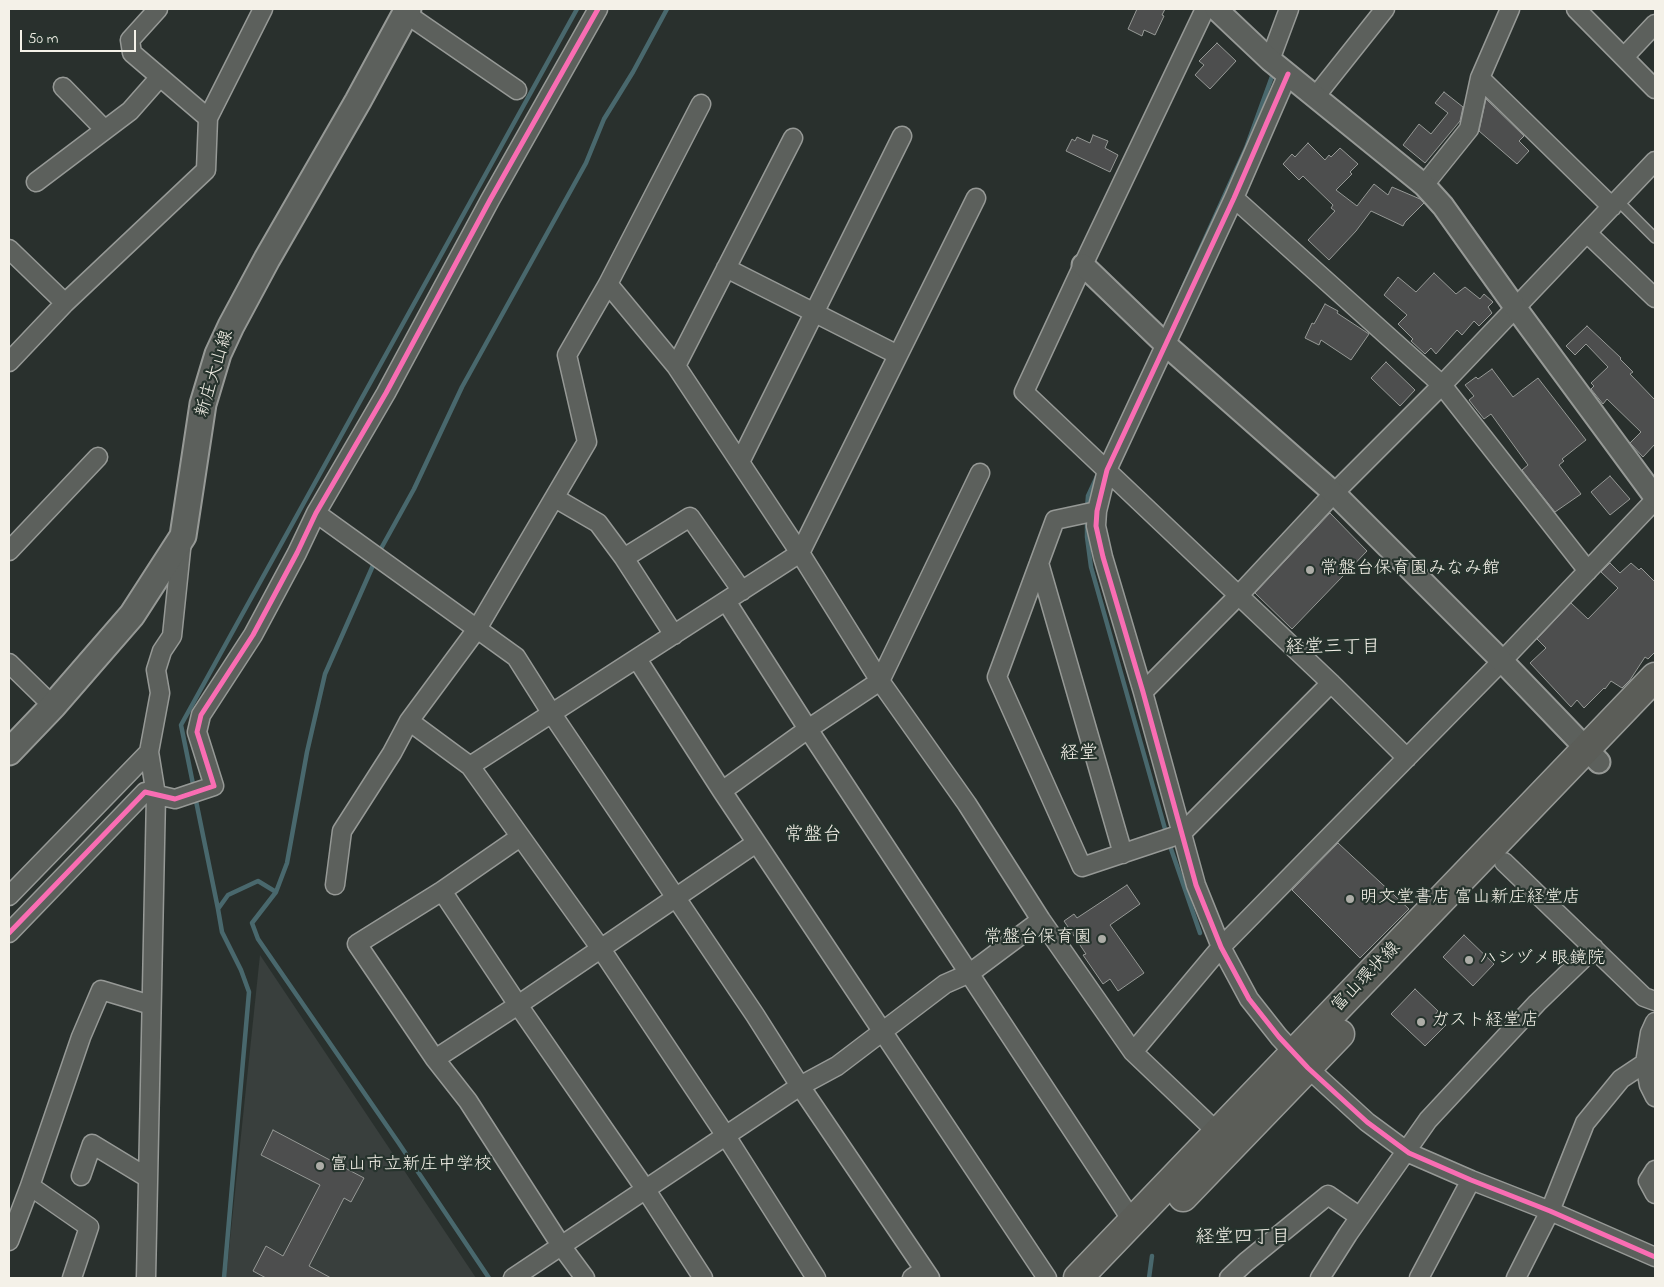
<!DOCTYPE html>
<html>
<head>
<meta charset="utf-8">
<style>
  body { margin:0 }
  #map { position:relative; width:1664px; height:1287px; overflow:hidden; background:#29302d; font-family:"Indie Flower",sans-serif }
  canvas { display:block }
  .frame { position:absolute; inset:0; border:10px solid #f4f1e8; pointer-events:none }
  .scale { position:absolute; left:20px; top:30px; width:116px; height:22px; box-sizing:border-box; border:2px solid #f4f1e8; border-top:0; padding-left:6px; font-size:15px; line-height:18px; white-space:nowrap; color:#f4f1e8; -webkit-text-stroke:4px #26332d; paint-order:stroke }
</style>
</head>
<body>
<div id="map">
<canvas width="1664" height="1287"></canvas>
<div class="frame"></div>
<div class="scale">50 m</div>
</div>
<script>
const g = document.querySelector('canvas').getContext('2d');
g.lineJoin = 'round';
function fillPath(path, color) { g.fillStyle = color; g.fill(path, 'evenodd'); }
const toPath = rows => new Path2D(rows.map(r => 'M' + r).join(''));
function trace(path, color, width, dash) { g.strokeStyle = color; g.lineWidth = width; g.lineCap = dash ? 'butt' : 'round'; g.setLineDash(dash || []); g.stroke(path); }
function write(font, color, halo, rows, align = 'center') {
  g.font = font + ' "Indie Flower","Klee One",sans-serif'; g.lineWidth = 4.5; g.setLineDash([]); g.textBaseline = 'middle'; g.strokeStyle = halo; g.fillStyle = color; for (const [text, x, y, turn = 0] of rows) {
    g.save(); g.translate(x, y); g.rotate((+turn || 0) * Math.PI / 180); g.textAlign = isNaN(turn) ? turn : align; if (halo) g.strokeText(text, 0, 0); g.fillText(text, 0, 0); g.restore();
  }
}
fillPath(toPath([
  [260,955,476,1278,226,1278]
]), '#393f3d');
trace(toPath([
  [1181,292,1246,148,1274,71],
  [1087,509,1088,496,1099,472],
  [1087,517,1087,537,1091,567,1167,836],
  [378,554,414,489,462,387,586,163,604,119,633,72,667,9],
  [375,561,325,674,307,752,287,863,276,892,252,923,258,939,398,1142,489,1278],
  [194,789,181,725,577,9],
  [195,796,218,909],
  [1169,843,1200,933],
  [224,1278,249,992,241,970,222,932,218,909,228,895,258,881,276,892],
  [1149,1278,1152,1256]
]), '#49686d', 4.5);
const building = toPath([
  [1137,9,1165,9,1162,15,1164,16,1155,35,1144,30,1142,36,1128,29,1137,9],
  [1217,43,1236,61,1210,89,1195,75,1204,65,1199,61,1217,43],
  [1444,92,1463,107,1460,121,1425,163,1403,145,1419,124,1431,134,1448,113,1435,103,1444,92],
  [1486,99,1524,136,1519,141,1529,151,1517,164,1479,131,1486,99],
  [1093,135,1108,141,1105,148,1118,155,1110,172,1066,151,1072,139,1075,141,1077,137,1090,143,1093,135],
  [1308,143,1325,160,1329,155,1331,157,1340,148,1358,164,1350,172,1352,174,1336,190,1357,206,1374,184,1388,195,1392,187,1420,199,1424,203,1405,222,1403,226,1371,211,1356,231,1329,260,1308,240,1335,211,1331,208,1333,205,1303,176,1299,180,1283,164,1292,154,1295,157,1308,143],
  [1434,273,1456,294,1465,287,1480,299,1484,294,1493,302,1488,307,1492,313,1479,326,1474,321,1462,335,1457,330,1436,354,1431,348,1425,354,1411,341,1413,339,1398,324,1407,315,1384,295,1398,277,1416,292,1434,273],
  [1325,304,1338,311,1337,313,1369,334,1351,360,1321,340,1319,345,1305,338,1312,323,1314,324,1325,304],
  [1587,326,1621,358,1620,359,1633,372,1630,374,1655,400,1655,444,1643,457,1630,443,1641,432,1607,399,1603,404,1591,389,1594,386,1591,383,1608,367,1586,344,1575,355,1566,346,1587,326],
  [1386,362,1415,390,1400,406,1371,378,1386,362],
  [1492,369,1513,397,1538,378,1586,440,1562,459,1564,461,1559,465,1581,494,1555,512,1522,470,1528,465,1491,414,1484,419,1469,400,1474,396,1465,385,1476,377,1478,379,1492,369],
  [1610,476,1630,499,1610,515,1591,492,1610,476],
  [1330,513,1367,551,1292,629,1255,593,1330,513],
  [1610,563,1620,573,1631,563,1639,570,1641,568,1655,582,1655,652,1648,659,1645,657,1630,680,1622,688,1611,681,1605,689,1604,688,1584,708,1577,700,1571,707,1530,663,1546,648,1537,639,1571,603,1588,619,1618,588,1601,572,1610,563],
  [1338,843,1409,909,1360,958,1292,890,1338,843],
  [1127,885,1140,904,1110,925,1144,973,1118,991,1110,979,1103,984,1083,955,1086,954,1064,921,1074,914,1077,918,1127,885],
  [1464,935,1494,964,1473,986,1443,957,1464,935],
  [1415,989,1438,1011,1435,1015,1446,1025,1425,1046,1391,1014,1415,989],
  [273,1130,364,1178,351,1202,344,1198,309,1266,331,1278,266,1278,253,1271,266,1246,283,1256,320,1185,261,1155,273,1130]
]);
fillPath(building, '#4d4e4e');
trace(building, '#969996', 1);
const service = toPath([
  [1618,201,1655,238]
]);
const minor = toPath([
  [158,9,130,40,132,53,208,118],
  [1205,9,1083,265,1024,392,1331,683,1407,758],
  [1576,9,1655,89],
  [405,13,517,90],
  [1624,57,1655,24],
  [1270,60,1289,9],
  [1288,74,1234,198,1107,470,1097,511,1096,526,1103,557,1143,692,1196,885,1221,947,1249,999,1279,1037,1308,1068,1367,1122,1409,1153,1471,1180,1550,1211,1655,1257],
  [1480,78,1612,207],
  [63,87,105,130],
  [1315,97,1385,9],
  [36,182,130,111,160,77],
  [1424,185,1469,129,1480,78,1510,9],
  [1234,198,1442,385,1588,571],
  [1587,233,1655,298],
  [9,249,65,303],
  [726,268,898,355],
  [608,284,676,366,800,553,880,681,967,804,1041,920,1133,1052,1218,1133],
  [9,362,65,303,206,170,208,118,263,9],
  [676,366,793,138],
  [740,462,902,136],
  [555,498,598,523,624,558,674,635],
  [1097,511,1055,520,997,677,1082,867,1181,834,1331,683],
  [316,513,516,657,552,714,755,1015,800,1086,930,1278],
  [9,551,98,457],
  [624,558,690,517,742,591],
  [1039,563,1123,854],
  [726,601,808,729,1133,1222],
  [637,659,722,791,1047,1278],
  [9,663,53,706],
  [1143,692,1238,596,1334,493,1442,385,1655,161],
  [409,721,470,766,601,949,726,1136,816,1278],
  [470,766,800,553,976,198],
  [722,791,808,729,880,681,980,473],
  [520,837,442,891,357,944,435,1059,468,1101,562,1247,585,1278],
  [1504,862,1644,997,1655,1001],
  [335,885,342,831,392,753,409,721,477,629,587,442,567,355,608,284,701,104],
  [442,891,518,1005,646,1190,703,1278],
  [9,896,149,752],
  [9,933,145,792,175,799,214,786,197,732,201,715,253,635,297,553,316,513,386,393,490,200,598,9],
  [1655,1022,1650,1033,1645,1063,1649,1085,1655,1097],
  [1133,1052,1221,947,1502,661,1655,500],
  [435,1059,518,1005,756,843],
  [1655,1170,1648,1181,1655,1194],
  [81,1176,92,1144,148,1178],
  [30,1186,81,1037,101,990,151,1005],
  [9,1241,30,1186,89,1227,72,1278],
  [146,1278,156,795,149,752,160,693,156,670,162,651,172,636,182,540],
  [513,1278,800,1086,837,1066,945,984,970,973,1041,920],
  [912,1278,924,1270],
  [1229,1278,1246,1262,1328,1195,1360,1217],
  [1320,1278,1348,1234,1428,1120,1537,1003,1594,948],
  [1419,1278,1471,1180],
  [1516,1278,1550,1211,1585,1123,1621,1079,1645,1063]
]);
const tertiary = toPath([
  [1216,9,1270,60,1424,185,1443,206,1515,307,1655,497],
  [1083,265,1165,344,1334,493,1502,661,1599,762]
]);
const secondary = toPath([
  [9,752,53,706,132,615,183,536,203,404,218,354,231,326,267,259,358,101,408,9]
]);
const primary = toPath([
  [1183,1197,1340,1034],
  [1078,1278,1655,677]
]);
trace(service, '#969996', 12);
trace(minor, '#969996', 21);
trace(tertiary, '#969996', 25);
trace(secondary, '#969996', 29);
trace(primary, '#969996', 31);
trace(service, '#5c605c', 9);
trace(minor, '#5c605c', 18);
trace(tertiary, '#5c605c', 21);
trace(secondary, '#5c605c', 25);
trace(primary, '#5b5d58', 28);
trace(toPath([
  [1288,74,1234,198,1107,470,1097,511,1096,526,1103,557,1143,692,1196,885,1221,947,1249,999,1279,1037,1308,1068,1367,1122,1409,1153,1471,1180,1550,1211,1655,1257],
  [9,933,145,792,175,799,214,786,197,732,201,715,253,635,297,553,316,513,386,393,490,200,598,9]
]), '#f96db3', 5);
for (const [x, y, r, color] of [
  [1310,570,5,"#adada7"],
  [1350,899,5,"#adada7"],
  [1102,939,5,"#adada7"],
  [1469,960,5,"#adada7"],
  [1421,1022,5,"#adada7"],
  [320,1166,5,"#adada7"]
]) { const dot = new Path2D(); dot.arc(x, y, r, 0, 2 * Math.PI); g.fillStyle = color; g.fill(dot); trace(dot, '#26332d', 2); }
write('18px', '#f4f1e8', '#26332d', [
  ["新庄大山線",216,374,-73],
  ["富山環状線",1367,978,-46]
]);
write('18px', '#f4f1e8', '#26332d', [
  ["常盤台保育園みなみ館",1320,570],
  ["明文堂書店 富山新庄経堂店",1360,899],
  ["常盤台保育園",1092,939,"right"],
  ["ハシヅメ眼鏡院",1479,960],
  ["ガスト経堂店",1431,1022],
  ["富山市立新庄中学校",330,1166]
], 'left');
write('19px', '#f4f1e8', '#26332d', [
  ["経堂三丁目",1333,649],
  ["経堂",1079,755],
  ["常盤台",813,837],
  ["経堂四丁目",1243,1239]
]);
</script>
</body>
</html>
